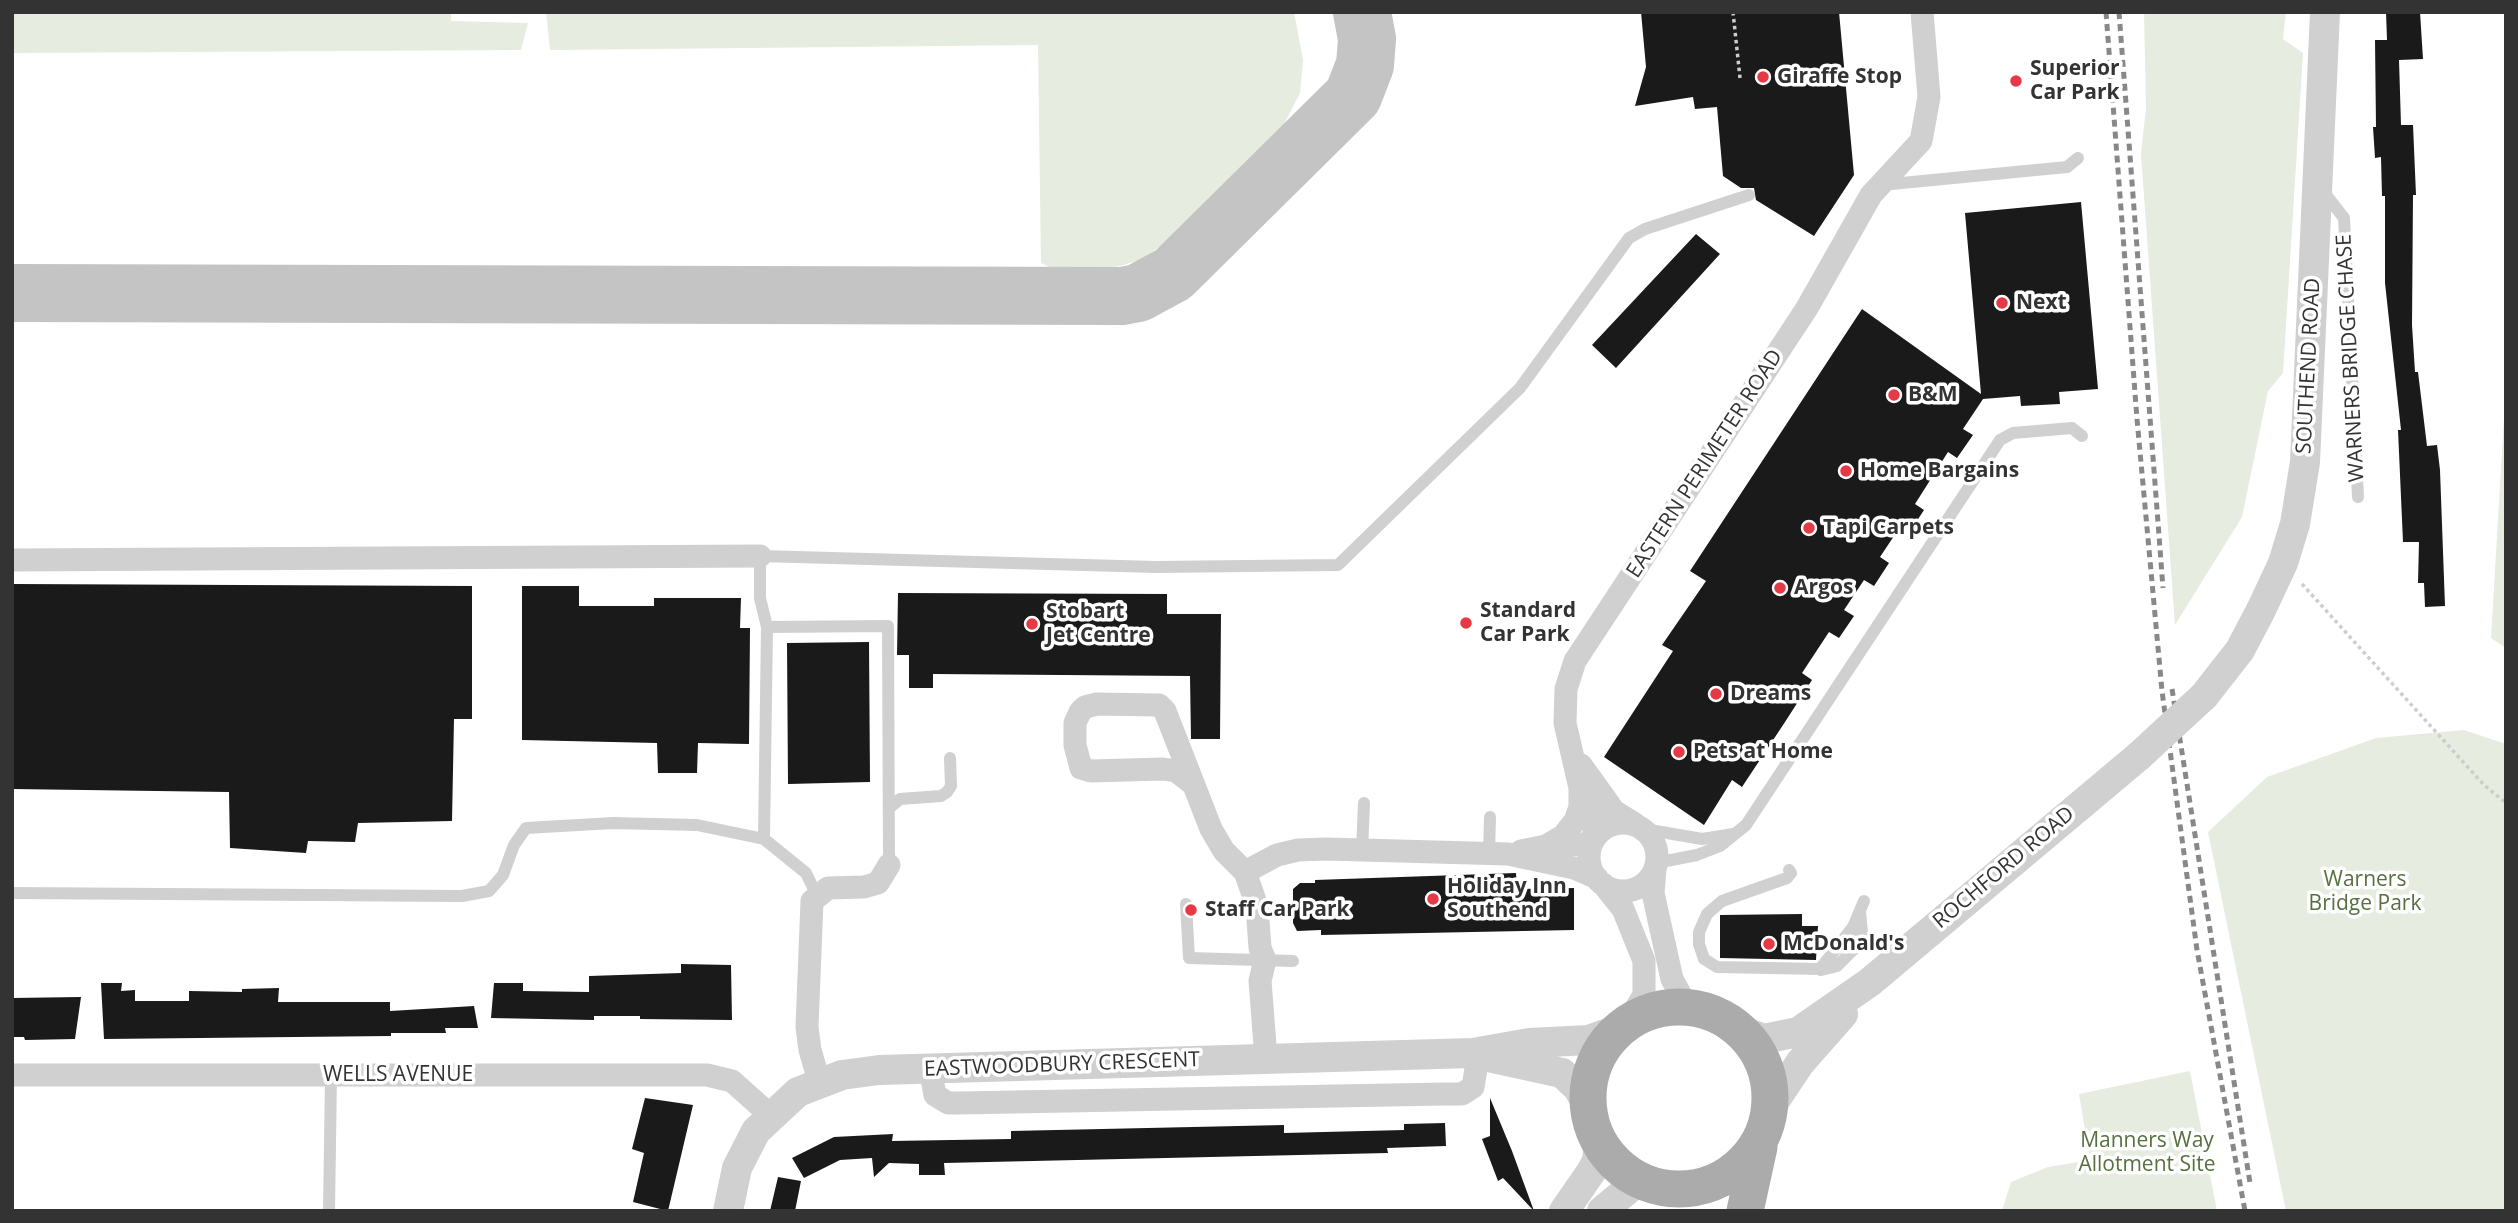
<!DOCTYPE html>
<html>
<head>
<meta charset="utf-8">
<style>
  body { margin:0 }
  #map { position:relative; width:2518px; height:1223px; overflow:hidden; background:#fff; font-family:"Open Sans",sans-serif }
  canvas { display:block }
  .frame { position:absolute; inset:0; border:14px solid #333; pointer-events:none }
</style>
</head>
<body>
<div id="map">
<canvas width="2518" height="1223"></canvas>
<div class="frame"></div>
</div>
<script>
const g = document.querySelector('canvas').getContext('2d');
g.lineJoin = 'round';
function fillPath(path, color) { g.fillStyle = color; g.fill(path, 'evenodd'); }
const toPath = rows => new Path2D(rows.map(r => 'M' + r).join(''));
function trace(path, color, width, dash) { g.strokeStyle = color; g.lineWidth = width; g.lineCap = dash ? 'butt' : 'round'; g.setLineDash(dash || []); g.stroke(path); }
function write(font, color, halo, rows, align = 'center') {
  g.font = font + ' "Open Sans",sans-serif'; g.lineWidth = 7; g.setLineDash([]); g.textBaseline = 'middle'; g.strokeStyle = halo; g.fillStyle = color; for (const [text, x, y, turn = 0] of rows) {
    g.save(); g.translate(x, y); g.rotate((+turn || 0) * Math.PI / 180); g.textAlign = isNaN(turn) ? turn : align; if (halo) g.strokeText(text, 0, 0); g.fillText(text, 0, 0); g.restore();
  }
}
fillPath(toPath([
  [12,12,451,12,451,21,528,23,521,50,12,53],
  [546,12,1294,12,1303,60,1300,93,1282,128,1161,246,1140,260,1088,275,1065,274,1041,263,1038,45,550,50],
  [2144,12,2286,12,2283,39,2303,53,2283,373,2268,391,2242,517,2175,625,2141,154,2146,108],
  [2506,384,2506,648,2491,638],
  [2464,730,2506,744,2506,1211,2286,1211,2208,832,2267,777,2376,738],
  [2190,1071,2217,1211,2002,1211,2011,1182,2048,1167,2090,1160,2079,1094]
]), '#e6ecdf');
trace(toPath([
  [12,293,1122,296,1138,293,1173,274,1353,96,1365,65,1367,39,1362,12]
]), '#c4c4c4', 58);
fillPath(toPath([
  [1641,12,1839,12,1854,175,1814,236,1756,200,1754,188,1741,188,1723,176,1717,107,1695,109,1693,97,1635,106,1646,67],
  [2386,12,2420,12,2423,59,2399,60,2401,125,2413,125,2416,195,2413,195,2412,325,2415,372,2418,372,2427,446,2437,445,2440,470,2445,606,2425,607,2424,583,2418,583,2419,542,2403,542,2398,430,2401,430,2385,283,2385,196,2382,196,2381,157,2375,158,2373,127,2376,127,2375,40,2387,40],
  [2081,202,2098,389,2059,392,2060,404,2021,406,2020,396,1983,399,1963,429,1973,435,1957,458,1948,452,1915,504,1924,510,1909,533,1900,527,1880,557,1889,563,1874,586,1864,580,1844,610,1854,616,1839,638,1829,632,1802,673,1812,680,1785,722,1742,787,1732,780,1704,825,1604,757,1673,651,1662,645,1706,581,1690,571,1862,309,1981,394,1965,213],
  [1696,234,1720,254,1616,368,1592,345],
  [12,584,472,586,472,719,454,719,452,821,358,823,355,842,308,841,306,853,230,848,229,792,12,789],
  [522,586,579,586,579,606,654,606,654,598,741,598,740,628,750,628,749,744,698,743,697,773,658,773,657,743,522,740],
  [898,593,1167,594,1167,614,1221,614,1220,739,1191,739,1190,676,933,674,933,688,909,688,909,655,897,655],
  [869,642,870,782,788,784,787,643],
  [1516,873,1517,889,1574,888,1574,930,1321,935,1321,930,1297,931,1293,923,1293,889,1300,883,1315,883,1315,880],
  [1802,914,1802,926,1818,926,1816,960,1720,958,1720,915],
  [681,964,731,965,732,1020,640,1019,640,1016,594,1016,594,1020,491,1018,494,983,523,983,523,991,589,992,589,976,681,973],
  [101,983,122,983,121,991,135,990,135,1001,189,1001,189,991,242,992,242,989,279,988,278,1002,390,1002,390,1011,474,1006,478,1028,445,1028,446,1033,391,1033,391,1036,104,1039],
  [81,997,75,1039,25,1040,24,1037,12,1037,12,998],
  [645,1098,693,1105,668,1211,633,1202,644,1153,632,1149],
  [1490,1098,1512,1151,1534,1211,1503,1178,1498,1181,1482,1139,1490,1136],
  [1445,1123,1446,1146,1387,1148,1388,1153,944,1163,945,1175,919,1175,919,1164,889,1163,874,1177,872,1158,840,1160,804,1178,792,1158,834,1137,893,1134,892,1141,1011,1139,1011,1131,1284,1125,1284,1133,1404,1130,1404,1124],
  [778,1177,801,1181,795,1211,770,1211]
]), '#1a1a1a');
trace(toPath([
  [1733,12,1740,78],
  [2302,584,2484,785,2506,803]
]), '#cdcdcd', 3.5, [3.5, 3.5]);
trace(toPath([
  [1881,185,2067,167,2078,158],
  [2323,191,2344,218,2358,497],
  [767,627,888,626,889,865],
  [889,808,900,799,941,796,947,792,951,786,950,758],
  [1644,829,1702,839,1733,834],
  [764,839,767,627,760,598,760,556,1156,567,1338,565,1520,388,1629,238,1645,229,1749,195],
  [1362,851,1364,803],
  [1489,854,1490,817],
  [1655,869,1666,861,1697,855,1720,846,1746,825,2000,440,2013,433,2072,428,2082,436],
  [1789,870,1791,873,1787,878,1722,901,1707,914,1699,932,1699,944,1704,959,1717,967,1820,969,1853,927,1864,901],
  [12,893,462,896,489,891,503,875,514,845,526,828,613,823,697,825,764,839,806,873,819,900],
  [1186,904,1189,958,1293,961],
  [1821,970,1837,966,1858,945,1862,932,1860,912],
  [329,1211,331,1075]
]), '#d0d0d0', 12);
trace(toPath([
  [12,560,760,556],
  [1581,765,1614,811,1635,824],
  [1194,785,1176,771,1163,769,1091,771,1081,768,1075,745,1075,723,1080,712,1085,707,1097,704,1159,705,1165,711,1211,829,1224,851,1245,872,1257,906,1260,948,1265,960,1260,981,1266,1058],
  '1589 857a34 34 0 1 1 68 0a34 34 0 1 1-68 0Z',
  [1593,840,1595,824,1580,788,1565,723,1566,689,1575,661,1807,308,1871,195,1921,141,1929,97,1922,12],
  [1546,846,1563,836,1575,821,1580,807,1580,790],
  [1521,851,1546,846,1584,844,1593,840],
  [1655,869,1653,893,1672,979,1684,1001,1699,1010],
  [1245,872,1277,855,1298,850,1326,849,1508,854,1574,868,1597,878],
  [1603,884,1623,909,1644,961,1644,995,1628,1021],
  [930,1068,935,1095,948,1103,960,1103,1444,1094,1462,1094,1473,1087,1476,1069,1473,1053],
  [12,1075,707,1075,732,1081,770,1115],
  [819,1081,810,1050,807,1027,812,901,828,888,864,887,878,883,889,865]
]), '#d0d0d0', 23);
trace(toPath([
  [2204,696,2240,650,2261,610,2283,563,2295,524,2305,462,2325,12],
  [1736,1029,1764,1039,1798,1032,1870,982,2139,756],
  [1484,1056,1562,1073,1578,1088,1589,1108],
  [1772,1105,1800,1063,1843,1014],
  [728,1211,737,1168,756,1131,798,1092,842,1075,879,1070,1473,1053,1529,1043,1589,1040,1617,1030],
  [1564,1211,1591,1172,1597,1161,1599,1143],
  [1602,1211,1632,1186,1652,1183]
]), '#d0d0d0', 30);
trace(toPath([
  '1588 1098a91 91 0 1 1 182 0a91 91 0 1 1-182 0Z',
  [1745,1211,1759,1147]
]), '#ababab', 37);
trace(toPath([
  [2106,12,2137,419,2162,691,2197,950,2245,1211],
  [2119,12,2163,588],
  [2172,689,2250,1183]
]), '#888', 5, [7, 5]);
trace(toPath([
  [2139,756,2204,696]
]), '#d0d0d0', 30);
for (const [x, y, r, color] of [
  [1763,77,7,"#e63946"],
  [2016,81,7,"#e63946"],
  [2002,303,7,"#e63946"],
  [1894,395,7,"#e63946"],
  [1846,471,7,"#e63946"],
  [1809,528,7,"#e63946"],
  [1780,588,7,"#e63946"],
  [1466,623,7,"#e63946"],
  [1032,624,7,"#e63946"],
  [1716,694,7,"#e63946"],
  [1679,752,7,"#e63946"],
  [1433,899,7,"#e63946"],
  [1191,910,7,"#e63946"],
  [1769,944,7,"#e63946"]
]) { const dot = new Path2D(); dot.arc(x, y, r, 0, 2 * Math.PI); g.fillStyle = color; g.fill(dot); trace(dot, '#fff', 2.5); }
write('bold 21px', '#333', '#fff', [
  ["Superior",2030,69],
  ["Car Park",2030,93],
  ["Giraffe Stop",1777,77],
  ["Next",2016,303],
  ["B&M",1908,395],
  ["Home Bargains",1860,471],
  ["Tapi Carpets",1823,528],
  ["Argos",1794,588],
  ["Standard",1480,611],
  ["Car Park",1480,635],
  ["Stobart",1046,612],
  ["Jet Centre",1046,636],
  ["Dreams",1730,694],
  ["Pets at Home",1693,752],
  ["Holiday Inn",1447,887],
  ["Southend",1447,911],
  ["Staff Car Park",1205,910],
  ["McDonald's",1783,944]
], 'left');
write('21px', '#333', '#fff', [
  ["WARNERS BRIDGE CHASE",2351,358,-93],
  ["SOUTHEND ROAD",2309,366,-87],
  ["EASTERN PERIMETER ROAD",1705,464,-57],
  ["ROCHFORD ROAD",2004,868,-40],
  ["EASTWOODBURY CRESCENT",1062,1065,-2],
  ["WELLS AVENUE",398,1075]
]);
write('21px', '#56703f', '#fff', [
  ["Warners",2365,880],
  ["Bridge Park",2365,904],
  ["Manners Way",2147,1141],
  ["Allotment Site",2147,1165]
]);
</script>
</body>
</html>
